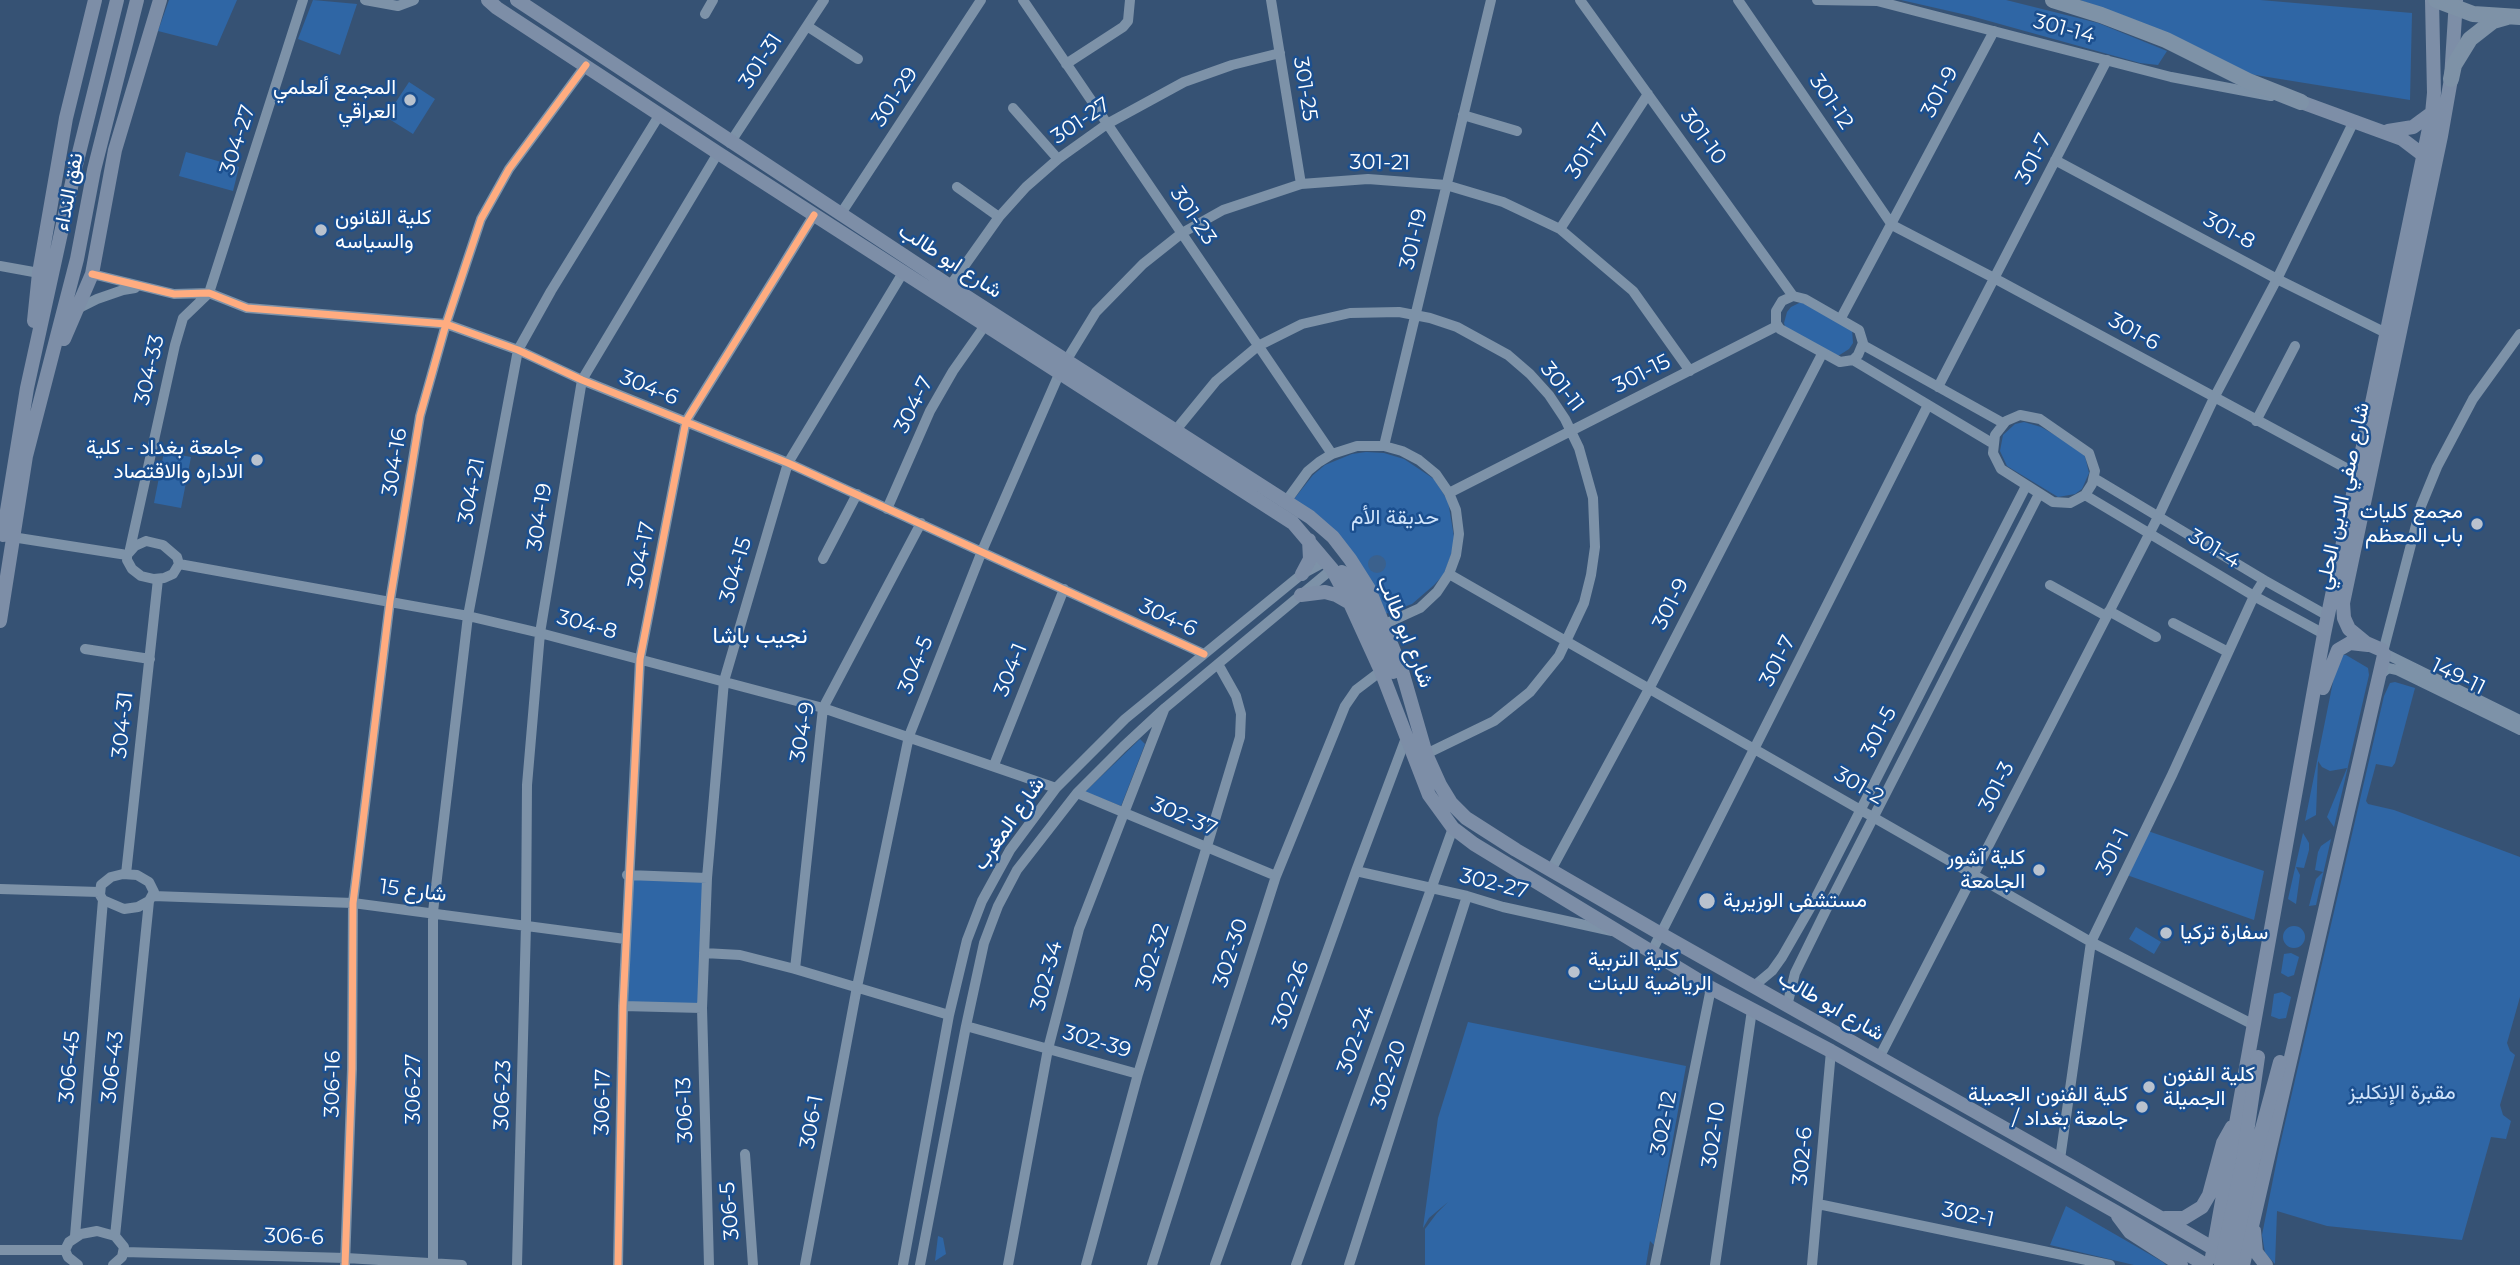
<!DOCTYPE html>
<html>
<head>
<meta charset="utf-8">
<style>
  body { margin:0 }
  canvas { display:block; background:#365274 }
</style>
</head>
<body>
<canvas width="2520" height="1265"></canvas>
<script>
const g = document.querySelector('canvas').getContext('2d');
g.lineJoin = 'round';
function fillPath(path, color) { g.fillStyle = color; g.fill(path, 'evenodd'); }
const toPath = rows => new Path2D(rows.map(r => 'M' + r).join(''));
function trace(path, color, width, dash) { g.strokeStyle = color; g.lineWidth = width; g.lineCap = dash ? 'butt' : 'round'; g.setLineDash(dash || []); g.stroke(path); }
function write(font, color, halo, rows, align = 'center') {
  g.font = font + ' Montserrat,Vazirmatn,sans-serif'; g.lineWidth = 5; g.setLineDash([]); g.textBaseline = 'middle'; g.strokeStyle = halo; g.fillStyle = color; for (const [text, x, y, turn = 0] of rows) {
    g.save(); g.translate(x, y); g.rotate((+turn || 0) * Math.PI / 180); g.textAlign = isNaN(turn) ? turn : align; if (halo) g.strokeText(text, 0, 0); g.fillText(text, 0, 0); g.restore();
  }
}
fillPath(toPath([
  [169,0,237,0,217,46,158,31],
  [313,0,357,4,340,55,298,39],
  [1901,0,2006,0,2098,23,2167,51,2158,65,2140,63,1971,16],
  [2080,0,2260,0,2412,13,2410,100,2243,73,2122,15],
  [409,82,435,99,413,134,386,117],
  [186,152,239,167,233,191,179,176],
  [1801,302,1852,329,1853,343,1849,349,1838,356,1786,329,1784,323,1787,312,1791,307],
  [2024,422,2041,427,2071,444,2085,456,2089,473,2082,489,2075,494,2058,497,2007,466,2000,451,2003,435,2015,424],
  [164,452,191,457,181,508,154,503],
  [1366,452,1384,453,1404,459,1434,479,1448,501,1454,537,1453,549,1444,574,1434,585,1412,604,1385,614,1381,601,1294,499,1313,475,1325,465,1352,454],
  [2342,655,2346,655,2368,668,2369,675,2334,827,2327,817,2347,768,2330,771,2322,767,2318,761,2316,815,2305,821,2338,657],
  [2395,682,2415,688,2395,763,2392,767,2376,764,2366,801,2368,804,2394,810,2520,857,2520,997,2507,1043,2510,1051,2515,1055,2500,1105,2503,1115,2511,1121,2506,1139,2491,1137,2462,1240,2327,1226,2277,1211,2275,1264,2265,1253,2262,1235,2279,1149,2384,696,2390,683],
  [1140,739,1145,744,1121,806,1085,792],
  [2145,830,2264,871,2254,920,2124,874],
  [2303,833,2309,843,2309,850,2304,868,2296,867,2300,875,2296,904,2288,899],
  [2331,839,2316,905,2309,906,2316,879,2323,872,2315,870,2318,852,2321,846],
  [627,875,707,878,702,1008,623,1006],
  '2283 937a11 11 0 1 1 22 0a11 11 0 1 1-22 0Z',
  [2136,927,2161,942,2154,954,2129,939],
  [2291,953,2299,957,2294,975,2288,977,2281,973,2284,954],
  [2282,992,2291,997,2286,1018,2279,1019,2271,1016,2274,994],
  [1468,1022,1686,1066,1654,1245,1650,1241,1646,1265,1425,1265,1425,1229,1437,1213,1448,1202,1429,1218,1423,1228,1438,1118],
  [2066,1206,2163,1262,2166,1265,2134,1265,2050,1245],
  [938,1236,943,1238,946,1254,935,1261]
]), '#2f66a5');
fillPath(toPath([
  '1368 564a9 9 0 1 1 18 0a9 9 0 1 1-18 0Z'
]), '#3b618d');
trace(toPath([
  [365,0,398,6,414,0],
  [1023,0,1332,454],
  [1271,0,1301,184],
  [1580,0,1793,296],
  [1738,0,1892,225,1994,278,2357,474],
  [1817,0,1877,1,2171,77,2271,96],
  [705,14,713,0],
  [807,26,858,59],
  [1066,64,1123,27,1128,21,1130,0],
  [1013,108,1058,159],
  [1463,115,1517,131],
  [730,143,824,0],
  [2055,160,2277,279,2386,333],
  [957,187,999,217],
  [840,215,981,0],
  [1560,229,1648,94],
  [0,266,39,273],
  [92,274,174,294,209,293,247,308,446,324,518,350,582,380,788,463,1204,654],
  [950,286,999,217,1026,187,1058,159,1107,124,1184,82,1232,65,1280,53],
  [209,293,303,0],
  [1793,296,1805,299,1859,330,1863,343,1858,355,1853,360,1840,362,1780,329,1776,323,1776,311,1782,301,1793,296],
  [75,310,97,299,123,290,135,288],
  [1841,318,1994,31],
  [1863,345,2003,423],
  [1853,360,1992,443],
  [1066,361,1096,312,1143,264,1182,233,1223,210,1301,184,1368,179,1446,185,1503,202,1560,229,1633,291,1690,371],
  [1938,387,2107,60],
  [2020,415,2040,419,2089,453,2095,471,2092,484,2085,495,2070,503,2053,502,2001,469,1993,453,1995,435,2006,421,2020,415],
  [2256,421,2295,346],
  [1175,431,1216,381,1258,346,1302,324,1350,313,1399,312,1430,318,1457,327,1508,355,1530,374,1549,395,1565,419,1579,448,1593,498,1595,547,1591,575,1584,603,1559,656,1530,692,1494,721,1426,754],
  [1384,446,1491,0],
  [2094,478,2264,580,2328,616],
  [1449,493,1777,326],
  [2085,495,2254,596,2324,634],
  [1287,500,1308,471,1319,462,1332,454,1357,446,1384,446,1402,451,1419,460,1436,474,1449,493,1456,510,1459,534,1456,555,1449,574,1437,592,1420,608,1385,624],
  [887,509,930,411,953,371,986,324],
  [12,537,127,555],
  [146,541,163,545,177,557,179,564,173,574,164,578,154,579,141,576,132,569,127,560,127,555,135,546,146,541],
  [130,549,175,345,183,318,209,293],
  [823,559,857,494],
  [179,564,468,616,540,633,823,708,1056,788],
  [1449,574,2091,942,2254,1025],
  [2050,585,2106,616],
  [2109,611,2156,637],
  [2173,623,2228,652],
  [85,649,150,659],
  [2383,652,2421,506,2437,467,2473,399,2520,334],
  [2384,653,2520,720],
  [2380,675,2388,668,2397,670,2520,730],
  [994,765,1064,589],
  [1077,793,1276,876],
  [1551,870,1649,689,1822,354],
  [1356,871,1467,896,1503,907,1612,931],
  [123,874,137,875,149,882,154,892,149,901,138,907,124,909,103,900,100,895,101,885,111,877,123,874],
  [126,874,158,579],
  [627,875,707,878],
  [0,889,99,892],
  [153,896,353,903,625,939],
  [1652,951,1928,405],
  [704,953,740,955,795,969,949,1015],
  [795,969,823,708,921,523],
  [1754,986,1772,971,1782,957,1813,903,2026,486],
  [623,1006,702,1008],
  [1787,1006,1795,973,1826,910,2039,494],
  [966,1026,1138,1074],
  [1879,1058,2158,517,2214,398,2277,279,2353,123],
  [745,1154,753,1265],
  [2060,1159,2091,942,2172,775,2254,596,2264,580],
  [1818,1204,2110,1265],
  [75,1236,103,900],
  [115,1236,149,901],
  [0,1250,65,1250],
  [124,1252,346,1258,462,1265],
  [78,1265,68,1257,65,1250,69,1242,81,1234,97,1231,115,1236,124,1247,122,1257,113,1265],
  [345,1265,352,1069,353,903,390,601,420,416,446,324,481,219,509,169,586,65],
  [433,1265,433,912,468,616,518,350,551,291,660,114],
  [517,1265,526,925,527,785,540,633,582,380,718,153],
  [618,1265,623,1006,640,659,686,421,814,215],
  [709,1265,702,1008,707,878,724,681,788,463,904,271],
  [805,1265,857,987,909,736,982,551,1060,372],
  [903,1265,949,1015,967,940,982,901,1010,850,1056,788,1125,719,1302,574,1326,561],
  [920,1265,966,1026,984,943,998,906,1017,870,1077,793,1123,747,1165,708,1332,569],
  [1008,1265,1048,1049,1079,929,1164,710],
  [1086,1265,1138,1074,1240,737,1241,714,1236,696,1218,664],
  [1152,1265,1276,876,1345,706,1356,690,1381,671],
  [1215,1265,1356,871,1406,738],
  [1296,1265,1453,828],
  [1349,1265,1467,896],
  [1655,1265,1711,988],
  [1715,1265,1752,1010],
  [1812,1265,1831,1051]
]), '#7d92a8', 10);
trace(toPath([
  [488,0,497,8,718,153,1293,523,1332,569,1350,603,1381,671,1429,795,1453,828,1474,844,1711,988,1831,1051,2116,1212,2206,1265],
  [517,0,950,286,1310,517,1333,537,1350,559,1369,589,1402,671,1426,754,1440,785,1451,803,1466,818,1516,850,1661,934,2073,1167,2242,1265],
  [2301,102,2402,139,2423,155],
  [2388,131,2413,127,2432,113],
  [34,321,39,273,66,118,95,0],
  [64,339,92,274,115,150,160,0],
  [3,535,27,388,75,169,117,0],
  [1342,572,1354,590,1393,672],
  [1302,574,1310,559,1309,540],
  [1301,595,1325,592,1336,595,1350,603],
  [0,621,26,456,77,259,94,170,137,0],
  [2323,688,2338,650,2350,643,2368,645],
  [2118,1216,2130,1232,2181,1265],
  [2165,1218,2184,1218,2202,1207,2209,1195,2223,1143,2232,1127],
  [2254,1231,2256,1252,2266,1265],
  [2212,1257,2324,634,2432,114,2434,93,2432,0],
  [2243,1265,2384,655,2382,650,2366,643,2349,629,2344,618,2343,603,2441,136,2451,79,2456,0]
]), '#7d8ea7', 14);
trace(toPath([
  [2053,0,2101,15,2166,40,2248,81,2301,102],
  [2436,0,2473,14,2520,17],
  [2451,79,2454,65,2470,39,2493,21,2507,17]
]), '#7e92a7', 16);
trace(toPath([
  [2221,1265,2243,1160,2258,1057],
  [2231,1265,2253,1162,2280,1062]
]), '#7d8ea7', 14);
trace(toPath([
  [92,274,174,294,209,293,247,308,446,324,518,350,582,380,788,463,1204,654],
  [345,1265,352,1069,353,903,390,601,420,416,446,324,481,219,509,169,586,65],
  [618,1265,623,1006,640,659,686,421,814,215]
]), '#ffac80', 7);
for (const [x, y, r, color] of [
  [410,100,7,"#b9c2ce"],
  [321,230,7,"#b9c2ce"],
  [257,460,7,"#b9c2ce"],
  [2477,524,7,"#b9c2ce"],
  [2039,870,7,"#b9c2ce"],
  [1707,901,9,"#b9c2ce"],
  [2166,933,7,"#b9c2ce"],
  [1574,972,7,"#b9c2ce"],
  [2149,1087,7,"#b9c2ce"],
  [2142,1107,7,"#b9c2ce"]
]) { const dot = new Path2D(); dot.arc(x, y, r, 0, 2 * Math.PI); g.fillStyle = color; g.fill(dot); trace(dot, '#1b4f8f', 2.5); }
write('21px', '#fff', '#1b4f8f', [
  ["301-14",2064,29,15],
  ["301-31",761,61,-57],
  ["301-25",1305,89,81],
  ["301-9",1940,92,-62],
  ["301-29",895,97,-57],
  ["301-12",1831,102,56],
  ["301-27",1081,121,-34],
  ["301-10",1703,137,54],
  ["304-27",238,140,-72],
  ["301-17",1588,151,-57],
  ["301-7",2034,159,-63],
  ["301-21",1380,163,1],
  ["نفق النداء",69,192,-79],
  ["301-23",1193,216,56],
  ["301-8",2229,231,28],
  ["301-19",1414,239,-77],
  ["شارع ابو طالب",950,261,33],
  ["301-6",2134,332,29],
  ["304-33",150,370,-77],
  ["301-15",1642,374,-27],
  ["301-11",1562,387,52],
  ["304-6",649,388,22],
  ["304-7",914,405,-63],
  ["304-16",395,462,-81],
  ["304-21",472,491,-79],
  ["شارع صفي الدين الحلي",2343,496,-78],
  ["304-19",540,517,-81],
  ["301-4",2214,549,31],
  ["304-17",642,555,-79],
  ["304-15",736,570,-74],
  ["301-9",1671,604,-63],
  ["304-6",1168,618,25],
  ["304-8",587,625,15],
  ["شارع ابو طالب",1405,632,68],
  ["301-7",1778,661,-63],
  ["304-5",916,665,-68],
  ["304-1",1011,670,-68],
  ["149-11",2458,677,26],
  ["304-31",123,725,-84],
  ["304-9",803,732,-80],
  ["301-5",1879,732,-63],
  ["301-2",1859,786,30],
  ["301-3",1997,787,-63],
  ["302-37",1184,817,23],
  ["شارع المغرب",1009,824,-55],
  ["301-1",2113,852,-64],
  ["302-27",1494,884,14],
  ["شارع 15",413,891,7],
  ["302-30",1231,953,-72],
  ["302-32",1153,957,-73],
  ["302-34",1047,976,-75],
  ["302-26",1291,995,-70],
  ["شارع ابو طالب",1831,1006,30],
  ["302-24",1356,1040,-70],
  ["302-39",1097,1042,16],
  ["306-45",70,1067,-85],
  ["306-43",113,1067,-84],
  ["302-20",1389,1075,-72],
  ["306-16",333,1084,-89],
  ["306-27",414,1089,-90],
  ["306-23",503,1095,-88],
  ["306-17",603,1102,-89],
  ["306-13",685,1110,-92],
  ["306-1",812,1122,-80],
  ["302-12",1664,1123,-79],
  ["302-10",1714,1135,-82],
  ["302-6",1803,1156,-85],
  ["306-5",730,1211,-95],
  ["302-1",1968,1215,12],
  ["306-6",294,1237,2]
]);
write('21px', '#fff', '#1b4f8f', [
  ["المجمع ألعلمي",396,88],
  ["العراقي",396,112],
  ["كلية القانون",335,218,"left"],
  ["والسياسه",335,242,"left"],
  ["جامعة بغداد - كلية",243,448],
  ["الاداره والاقتصاد",243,472],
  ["مجمع كليات",2463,512],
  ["باب المعظم",2463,536],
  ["كلية آشور",2025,858],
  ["الجامعة",2025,882],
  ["مستشفى الوزيرية",1723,901,"left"],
  ["سفارة تركيا",2180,933,"left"],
  ["كلية التربية",1588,960,"left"],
  ["الرياضية للبنات",1588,984,"left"],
  ["كلية الفنون",2163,1075,"left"],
  ["الجميلة",2163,1099,"left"],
  ["كلية الفنون الجميلة",2128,1095],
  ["/ جامعة بغداد",2128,1119]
], 'right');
write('21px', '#cfe3fa', '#1b4f8f', [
  ["حديقة الأم",1395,518],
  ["مقبرة الإنكليز",2402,1093]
]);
write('23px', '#fff', '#1b4f8f', [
  ["نجيب باشا",760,636]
]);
</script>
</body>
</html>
